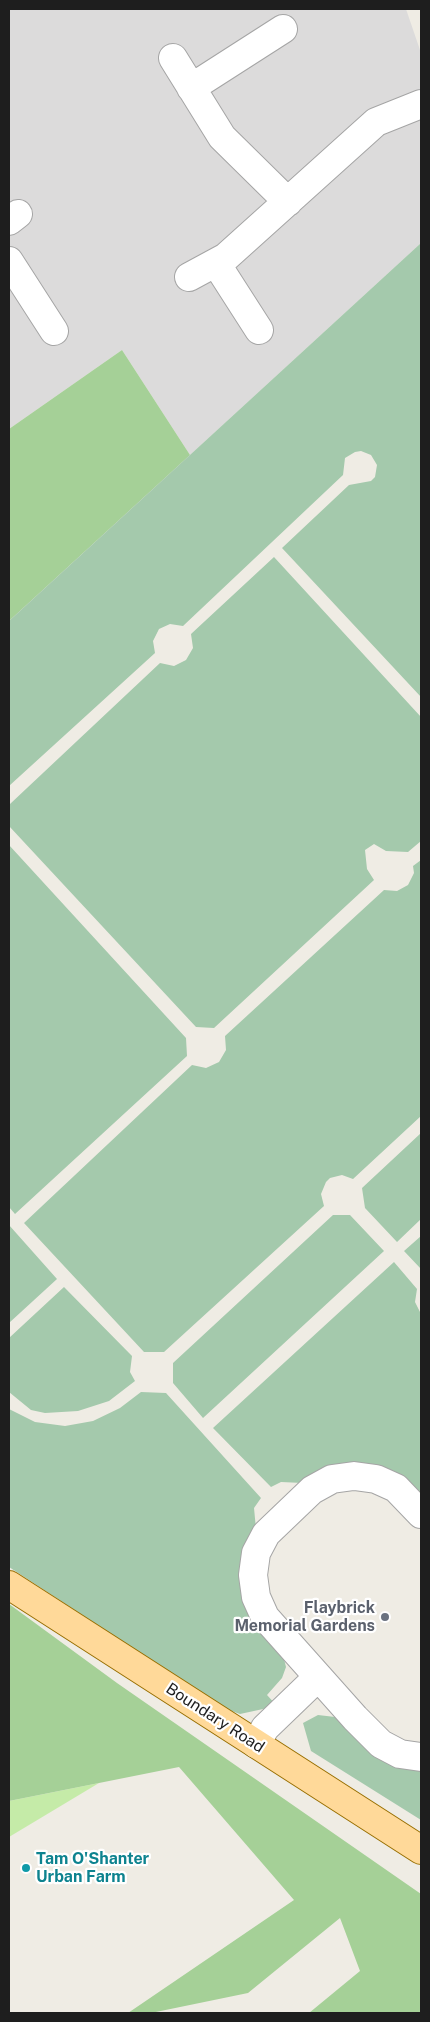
<!DOCTYPE html>
<html>
<head>
<meta charset="utf-8">
<style>
  body { margin:0 }
  #map { position:relative; width:430px; height:2022px; overflow:hidden; background:#efece4; font-family:"Public Sans",sans-serif }
  canvas { display:block }
  .frame { position:absolute; inset:0; border:10px solid #1e1e1e; pointer-events:none }
</style>
</head>
<body>
<div id="map">
<canvas width="430" height="2022"></canvas>
<div class="frame"></div>
</div>
<script>
const g = document.querySelector('canvas').getContext('2d');
g.lineJoin = 'round';
function fillPath(path, color) { g.fillStyle = color; g.fill(path, 'evenodd'); }
const toPath = rows => new Path2D(rows.map(r => 'M' + r).join(''));
function trace(path, color, width, dash) { g.strokeStyle = color; g.lineWidth = width; g.lineCap = dash ? 'butt' : 'round'; g.setLineDash(dash || []); g.stroke(path); }
function write(font, color, halo, rows, align = 'center') {
  g.font = font + ' "Public Sans",sans-serif'; g.lineWidth = 4.5; g.setLineDash([]); g.textBaseline = 'middle'; g.strokeStyle = halo; g.fillStyle = color; for (const [text, x, y, turn = 0] of rows) {
    g.save(); g.translate(x, y); g.rotate((+turn || 0) * Math.PI / 180); g.textAlign = isNaN(turn) ? turn : align; if (halo) g.strokeText(text, 0, 0); g.fillText(text, 0, 0); g.restore();
  }
}
fillPath(toPath([
  [9,9,406,9,421,53,421,243,190,455,122,350,9,429]
]), '#dcdbdb');
fillPath(toPath([
  [99,1783,9,1837,9,1801]
]), '#c5eba8');
fillPath(toPath([
  [122,350,190,455,9,621,9,429],
  [9,1604,117,1683,421,1894,421,2013,309,2013,360,1971,340,1918,248,1993,151,2013,128,2013,294,1900,179,1767,9,1801]
]), '#a5d097');
fillPath(toPath([
  [421,243,421,697,282,548,349,485,371,481,375,477,377,465,371,455,361,451,355,452,345,458,343,475,183,626,170,624,159,629,153,641,155,653,9,786,9,621],
  [274,557,421,717,421,841,408,852,386,851,374,844,365,850,367,869,374,880,214,1028,196,1027,9,826,10,804,160,663,174,666,186,660,193,648,191,634],
  [9,845,186,1038,187,1056,15,1214,9,1207],
  [421,860,421,1116,353,1179,342,1175,330,1178,326,1182,321,1194,324,1206,164,1352,144,1352,24,1223,192,1065,206,1068,219,1062,226,1050,225,1036,384,890,397,891,408,885,414,873,413,866],
  [421,1133,421,1219,397,1242,365,1208,362,1188],
  [333,1215,350,1215,384,1251,203,1418,173,1383,173,1363],
  [9,1225,57,1279,9,1323],
  [421,1236,421,1269,404,1251],
  [394,1262,417,1289,415,1302,421,1314,421,1499,406,1481,387,1469,365,1463,342,1463,321,1470,303,1483,281,1482,271,1487,213,1428],
  [64,1287,132,1356,130,1372,135,1381,109,1401,78,1411,45,1413,31,1410,9,1392,9,1338],
  [141,1392,166,1393,261,1498,254,1508,256,1529,245,1548,281,1647,286,1667,282,1678,267,1695,277,1706,240,1714,226,1709,9,1567,9,1409,35,1422,65,1426,93,1421,120,1408],
  [318,1715,335,1717,346,1722,421,1769,421,1820,311,1751,303,1723]
]), '#a4c9ac');
const minor = toPath([
  [173,58,222,137,288,202],
  [191,88,283,29],
  [9,221,18,214],
  [9,261,54,331],
  [216,263,259,330],
  [189,277,226,257,376,122,421,104],
  [421,1514,396,1488,376,1479,354,1476,332,1479,312,1490,266,1534,256,1553,253,1575,256,1597,265,1617,355,1718,381,1744,400,1754,421,1757],
  [256,1744,265,1728,318,1677]
]);
const major = toPath([
  [9,1585,421,1850]
]);
trace(minor, '#a5a5a5', 30);
trace(major, '#986f00', 30);
trace(minor, '#fff', 28);
trace(major, '#ffd999', 28);
for (const [x, y, r, color] of [
  [385,1617,5,"#6b7280"],
  [26,1868,5,"#0f9aa8"]
]) { const dot = new Path2D(); dot.arc(x, y, r, 0, 2 * Math.PI); g.fillStyle = color; g.fill(dot); trace(dot, '#fff', 2); }
write('bold 16px', '#5b616d', '#fff', [
  ["Flaybrick",375,1608],
  ["Memorial Gardens",375,1626]
], 'right');
write('16px', '#1e1e1e', '#fff', [
  ["Boundary Road",215,1718,33]
]);
write('bold 16px', '#0d838f', '#fff', [
  ["Tam O'Shanter",36,1859],
  ["Urban Farm",36,1877]
], 'left');
</script>
</body>
</html>
